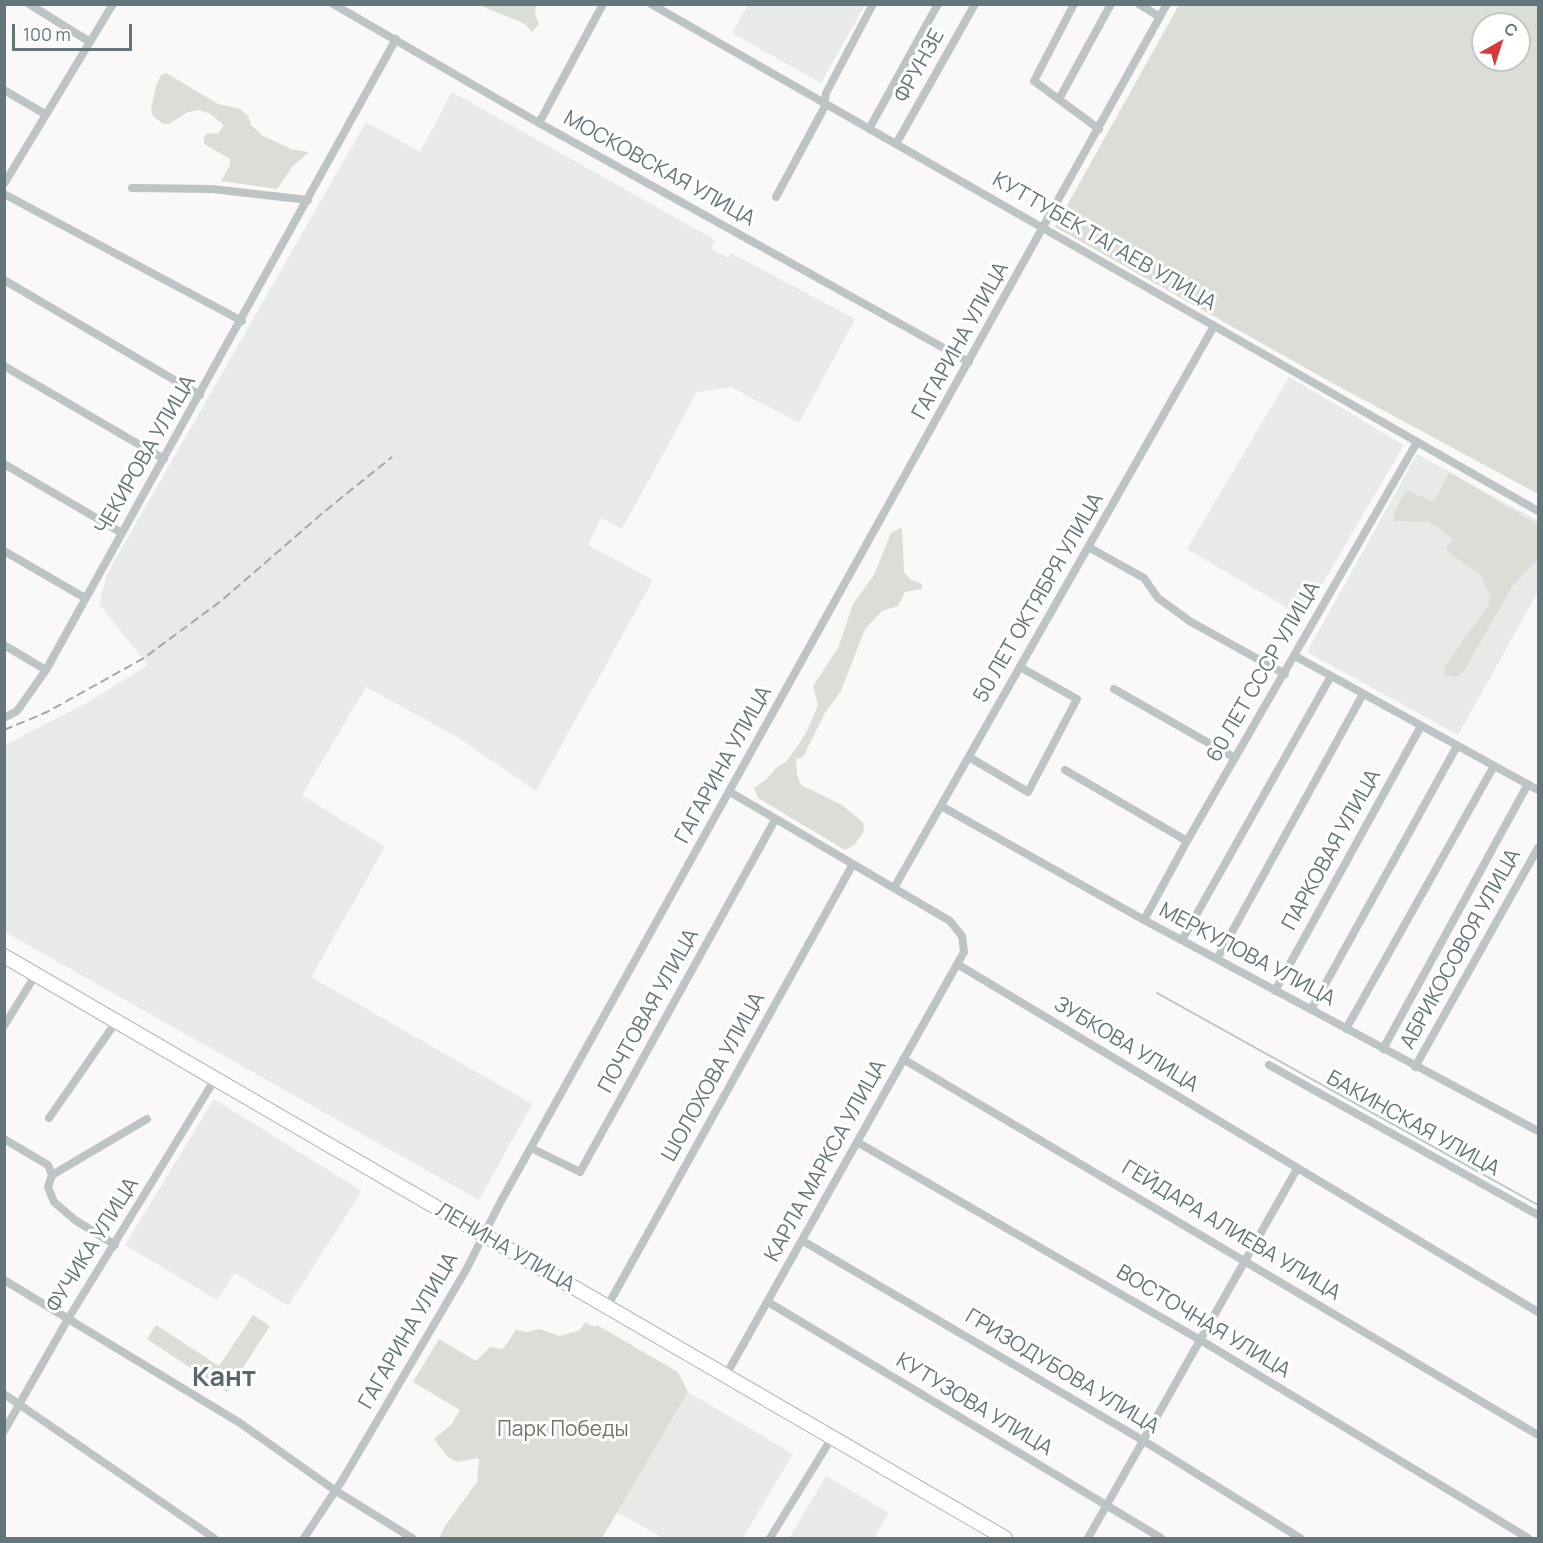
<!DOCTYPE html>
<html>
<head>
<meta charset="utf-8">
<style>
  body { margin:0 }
  #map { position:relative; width:1543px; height:1543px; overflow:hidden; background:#faf9f8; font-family:Manrope,sans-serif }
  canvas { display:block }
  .frame { position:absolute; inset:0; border:6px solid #62767b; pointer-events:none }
  .north { position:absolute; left:1471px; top:12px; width:60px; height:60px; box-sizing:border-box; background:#fff; border:2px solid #c0c8ca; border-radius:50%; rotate:39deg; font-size:16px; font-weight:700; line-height:24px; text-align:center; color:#62767b }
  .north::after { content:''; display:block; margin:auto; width:21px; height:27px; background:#da383b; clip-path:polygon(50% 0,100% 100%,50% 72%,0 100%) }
  .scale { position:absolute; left:12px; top:24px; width:120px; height:27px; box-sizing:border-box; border:3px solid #62767b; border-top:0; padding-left:8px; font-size:18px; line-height:21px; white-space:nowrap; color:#62767b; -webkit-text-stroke:4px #fff; paint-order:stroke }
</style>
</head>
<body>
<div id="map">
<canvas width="1543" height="1543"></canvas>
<div class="frame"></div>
<div class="north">С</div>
<div class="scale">100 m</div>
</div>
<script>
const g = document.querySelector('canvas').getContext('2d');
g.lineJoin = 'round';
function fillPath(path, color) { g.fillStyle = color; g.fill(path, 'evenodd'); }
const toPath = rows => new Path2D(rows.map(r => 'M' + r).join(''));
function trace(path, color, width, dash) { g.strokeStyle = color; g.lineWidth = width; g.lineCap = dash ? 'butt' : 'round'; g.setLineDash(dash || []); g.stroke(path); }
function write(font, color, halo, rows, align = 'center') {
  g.font = font + ' Manrope,sans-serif'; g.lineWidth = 6; g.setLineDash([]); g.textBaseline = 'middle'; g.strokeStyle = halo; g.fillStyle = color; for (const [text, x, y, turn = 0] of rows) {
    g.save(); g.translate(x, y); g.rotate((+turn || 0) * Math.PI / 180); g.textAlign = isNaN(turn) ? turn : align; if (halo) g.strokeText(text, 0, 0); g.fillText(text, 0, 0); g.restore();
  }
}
fillPath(toPath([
  [748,5,748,4,865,5,821,83,732,33],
  [452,92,715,240,711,248,721,254,728,258,731,253,855,319,799,423,731,387,697,392,622,529,601,518,588,545,653,580,536,791,459,738,366,687,302,795,385,847,311,977,532,1104,479,1200,5,932,5,745,90,701,148,665,99,604,107,574,366,122,420,152],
  [1289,377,1404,445,1303,617,1187,549],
  [1417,454,1538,521,1538,592,1458,735,1307,652],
  [214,1099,362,1191,288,1306,235,1273,217,1300,125,1245],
  [688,1392,793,1454,743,1538,663,1538,617,1512],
  [826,1476,889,1513,874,1538,789,1538]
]), '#e8e9e9');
fillPath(toPath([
  [479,5,536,5,535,14,539,24,532,32,525,24],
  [1179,5,1538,5,1538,494,1327,380,1055,227],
  [1483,24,1519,24,1519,60,1483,60],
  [166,73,218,104,240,109,248,116,251,125,263,136,291,149,309,152,293,166,277,189,221,181,230,165,230,159,204,144,204,138,207,133,218,134,224,125,209,113,199,110,188,112,169,124,163,124,153,116,151,110,156,85,161,75],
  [1449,472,1538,525,1538,559,1513,585,1463,672,1454,679,1453,676,1444,676,1445,666,1488,606,1490,596,1481,575,1453,556,1446,547,1453,540,1436,526,1427,522,1394,521,1395,511,1406,490,1434,502],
  [902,527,904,572,911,580,922,584,922,589,905,592,898,606,882,611,865,629,841,691,825,713,803,757,796,759,797,775,801,785,842,805,863,822,864,832,854,845,845,850,758,798,754,788,767,779,777,767,787,761,806,733,818,705,813,686,838,648,853,604,874,575,891,533],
  [253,1315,270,1326,227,1392,147,1339,156,1325,219,1366],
  [585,1322,595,1327,597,1325,678,1372,688,1392,602,1538,441,1538,440,1536,445,1526,477,1482,479,1460,478,1458,457,1462,448,1457,434,1439,452,1424,460,1410,413,1382,439,1339,476,1361,490,1347,503,1349,516,1330,527,1332,540,1329,560,1336,580,1330]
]), '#dbded7');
trace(toPath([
  [1157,993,1538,1205]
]), '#b6c6c7', 2);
const primary = toPath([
  [4,956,1005,1538]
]);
trace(primary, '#b1b8ba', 16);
trace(toPath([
  [29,4,90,42],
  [333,4,539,123,969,362],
  [651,4,1538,511],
  [1074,4,1034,81,1099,129],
  [1139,4,1160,17],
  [4,90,45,114],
  [1059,99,1111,4],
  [539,123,603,4],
  [869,129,938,4],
  [896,144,975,4],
  [4,184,113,4],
  [132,188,212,189,308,200],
  [4,194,242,321],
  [776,197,824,108,826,93,873,4],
  [4,280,200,395],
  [4,366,164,459],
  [4,464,122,533],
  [1090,548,1144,578,1158,598,1191,622,1285,674],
  [4,551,85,598],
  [4,645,46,670],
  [1295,656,1538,790],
  [1114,689,1235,758],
  [4,718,17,711,46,670,396,39],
  [969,757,1028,792,1077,699,1020,667],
  [1065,770,1187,841],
  [941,806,1144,920,1538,1131],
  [894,888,1214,326],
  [1144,920,1187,841,1417,442],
  [1182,940,1331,676],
  [1217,959,1363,694],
  [957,964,1538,1312],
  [1275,991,1421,726],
  [1311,1010,1457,746],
  [4,1026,36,974],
  [1346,1029,1494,766],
  [1383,1049,1528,784],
  [903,1059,1538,1435],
  [1269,1065,1538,1215],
  [1415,1067,1538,848],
  [49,1118,116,1022],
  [4,1139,48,1165,52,1175,48,1187,54,1202,75,1220,115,1245],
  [857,1142,1202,1341,1528,1538],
  [531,1148,580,1172,775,820],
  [52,1175,147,1119],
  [803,1241,1144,1441,1300,1538],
  [4,1280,240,1423,336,1491,412,1538],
  [768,1302,1161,1538],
  [607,1307,853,864],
  [726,1375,964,952,962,936,950,921,730,792],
  [4,1394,214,1538],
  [4,1431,68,1319,215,1079],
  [304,1538,343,1479,466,1270,500,1203,1167,4],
  [770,1538,833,1436],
  [1088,1538,1297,1169]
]), '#bdc4c6', 8);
trace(primary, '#fff', 14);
trace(toPath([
  [4,730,47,712,144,658,221,601,325,511,392,457]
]), '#9faaac', 2, [9, 4.5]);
write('21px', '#62767b', '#fff', [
  ["ФРУНЗЕ",920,66,-61],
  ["МОСКОВСКАЯ УЛИЦА",659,169,29],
  ["КУТТУБЕК ТАГАЕВ УЛИЦА",1104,242,30],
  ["ГАГАРИНА УЛИЦА",961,341,-61],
  ["ЧЕКИРОВА УЛИЦА",146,455,-60],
  ["50 ЛЕТ ОКТЯБРЯ УЛИЦА",1039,598,-60],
  ["60 ЛЕТ СССР УЛИЦА",1264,672,-60],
  ["ГАГАРИНА УЛИЦА",724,765,-61],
  ["ПАРКОВАЯ УЛИЦА",1332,850,-61],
  ["АБРИКОСОВОЯ УЛИЦА",1461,949,-61],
  ["МЕРКУЛОВА УЛИЦА",1247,955,28],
  ["ПОЧТОВАЯ УЛИЦА",649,1011,-61],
  ["ЗУБКОВА УЛИЦА",1126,1045,31],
  ["ШОЛОХОВА УЛИЦА",714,1077,-61],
  ["БАКИНСКАЯ УЛИЦА",1413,1124,29],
  ["КАРЛА МАРКСА УЛИЦА",826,1161,-61],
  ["ГЕЙДАРА АЛИЕВА УЛИЦА",1231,1231,31],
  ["ФУЧИКА УЛИЦА",93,1245,-58],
  ["ЛЕНИНА УЛИЦА",505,1248,30],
  ["ВОСТОЧНАЯ УЛИЦА",1203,1322,31],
  ["ГАГАРИНА УЛИЦА",409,1331,-60],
  ["ГРИЗОДУБОВА УЛИЦА",1062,1372,31],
  ["КУТУЗОВА УЛИЦА",974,1405,31]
]);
write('21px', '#6e7965', '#fff', [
  ["Парк Победы",563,1430]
]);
write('bold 27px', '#58696c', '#fff', [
  ["Кант",224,1378]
]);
</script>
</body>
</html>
